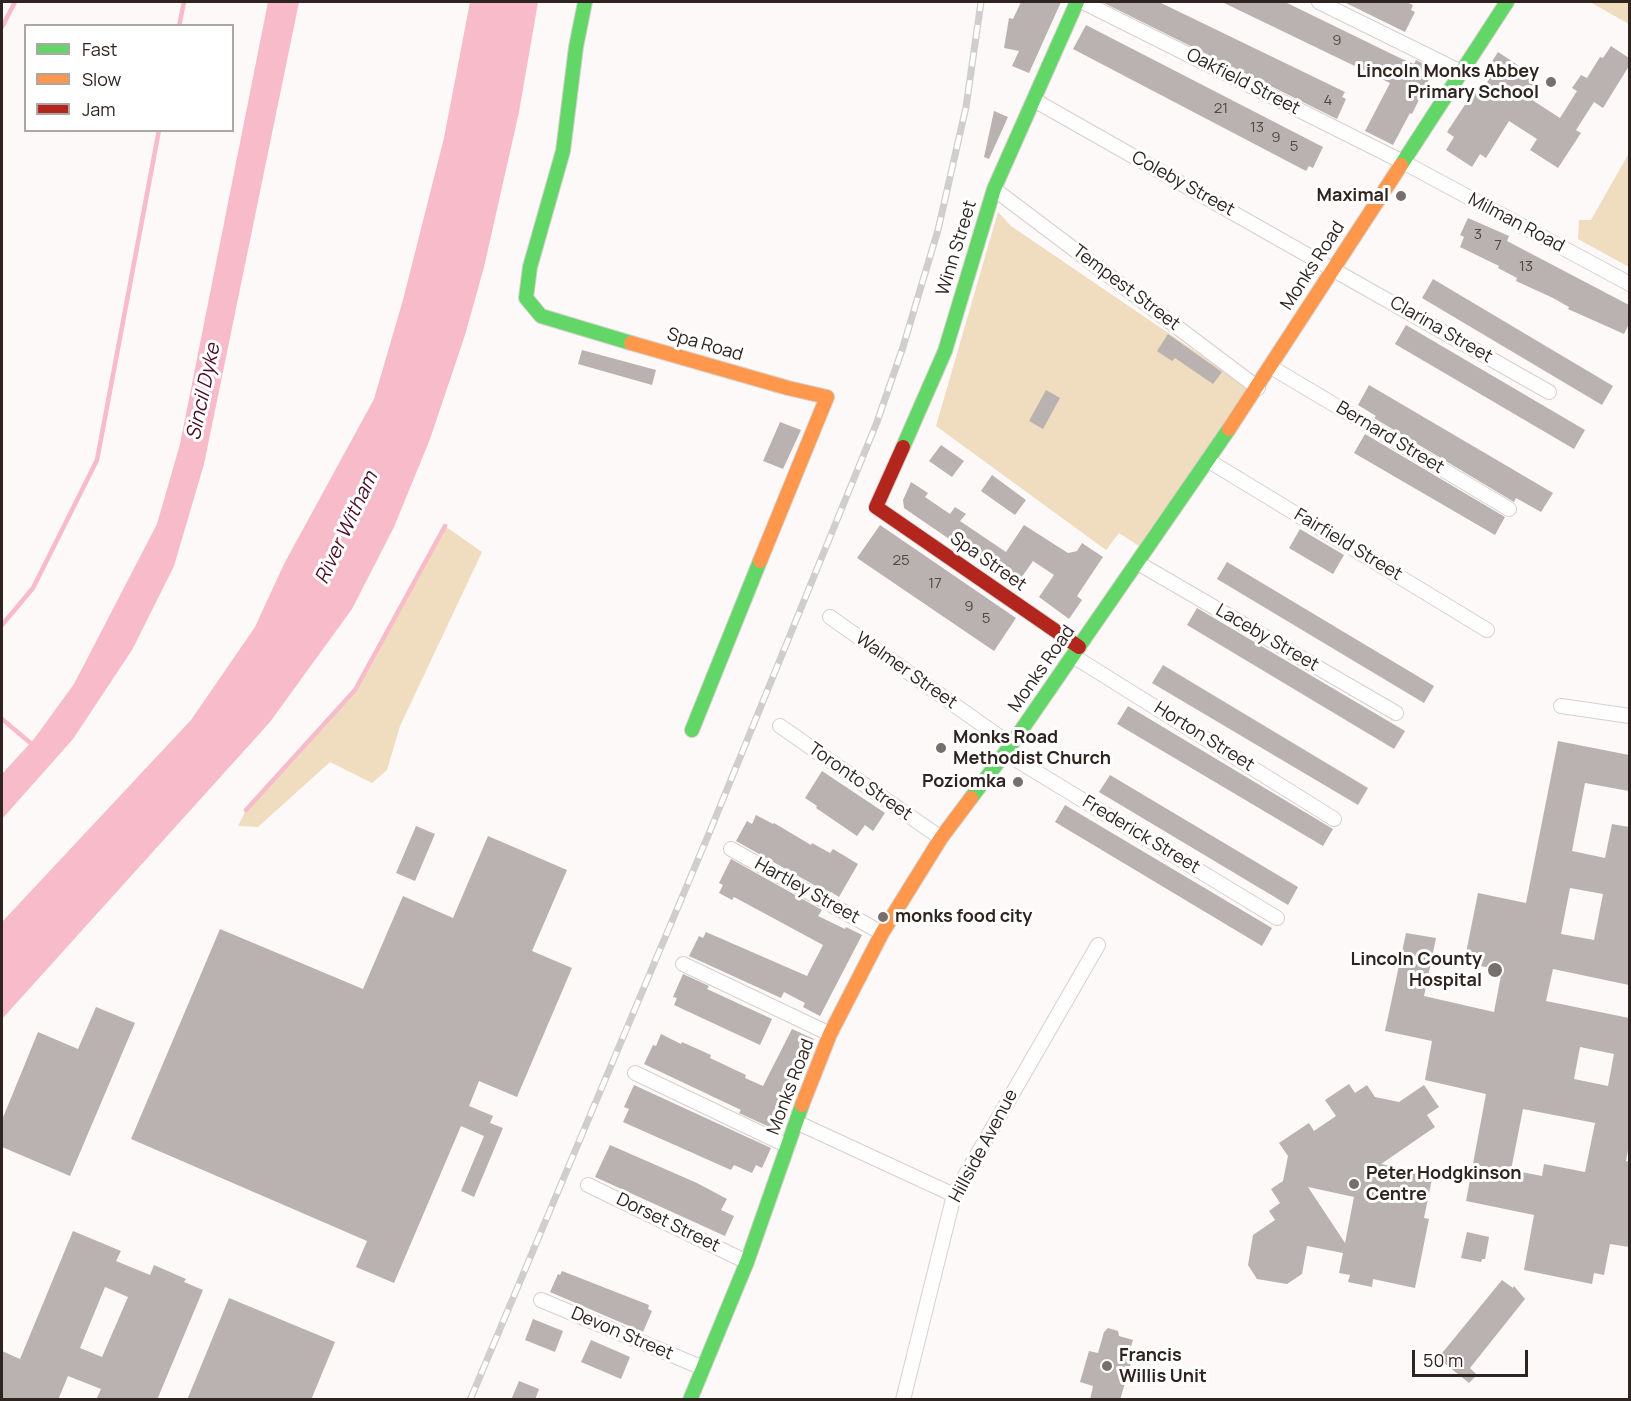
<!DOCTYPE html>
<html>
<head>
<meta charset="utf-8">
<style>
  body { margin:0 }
  #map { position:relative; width:1631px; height:1401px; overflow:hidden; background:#fdf9f8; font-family:Manrope,sans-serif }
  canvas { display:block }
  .frame { position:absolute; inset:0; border:3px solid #2f241f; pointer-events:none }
  .legend { position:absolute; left:24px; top:24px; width:210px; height:108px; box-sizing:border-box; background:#fff; border:2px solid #aca7a5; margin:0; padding:8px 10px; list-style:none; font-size:18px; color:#2f241f }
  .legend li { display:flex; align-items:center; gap:12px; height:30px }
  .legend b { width:30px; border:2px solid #aca7a5 }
  .scale { position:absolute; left:1412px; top:1350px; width:116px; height:27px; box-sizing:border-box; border:3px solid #2f241f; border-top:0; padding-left:8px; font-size:18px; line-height:21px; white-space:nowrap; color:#2f241f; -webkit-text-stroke:4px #fff; paint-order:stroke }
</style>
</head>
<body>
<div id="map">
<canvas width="1631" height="1401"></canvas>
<div class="frame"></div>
<ul class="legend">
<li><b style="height:8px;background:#63d668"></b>Fast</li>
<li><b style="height:8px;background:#ff974d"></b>Slow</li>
<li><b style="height:8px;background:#b3261e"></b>Jam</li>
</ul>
<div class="scale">50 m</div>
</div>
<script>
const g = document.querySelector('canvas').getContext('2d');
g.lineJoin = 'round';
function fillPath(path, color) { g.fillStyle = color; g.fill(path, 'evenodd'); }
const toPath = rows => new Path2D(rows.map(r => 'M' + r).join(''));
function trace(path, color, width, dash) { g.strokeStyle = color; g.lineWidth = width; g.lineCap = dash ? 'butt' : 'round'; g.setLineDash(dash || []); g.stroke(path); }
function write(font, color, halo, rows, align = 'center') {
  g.font = font + ' Manrope,sans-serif'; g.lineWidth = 6; g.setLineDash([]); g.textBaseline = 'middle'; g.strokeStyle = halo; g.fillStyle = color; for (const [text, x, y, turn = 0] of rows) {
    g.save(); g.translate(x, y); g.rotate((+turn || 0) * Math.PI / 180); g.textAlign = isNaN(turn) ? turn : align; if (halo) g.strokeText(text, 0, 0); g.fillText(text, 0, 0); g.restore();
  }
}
fillPath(toPath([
  [1590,2,1629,2,1629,24],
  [1629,153,1630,267,1629,267,1578,239,1579,220,1591,220],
  [998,212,1011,226,1249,388,1142,548,1119,533,1106,550,936,426],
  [445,526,482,552,400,726,387,770,372,783,330,762,258,827,238,826,246,810,355,690]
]), '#f0dcbe');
fillPath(toPath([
  [268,2,299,2,204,464,174,566,132,650,73,739,2,819,2,774,34,739,74,684,157,524,180,444],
  [470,2,538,2,519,112,484,267,465,335,430,439,394,527,352,609,270,722,2,1019,2,922,191,720,255,627,284,564,374,399,403,300,444,138]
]), '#f7bbca');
trace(toPath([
  [179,26,184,2],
  [2,27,15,2],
  [2,625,33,588,97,460,159,130],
  [2,719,34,746],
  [246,810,355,690,445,526]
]), '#f7bbca', 4.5);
fillPath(toPath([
  [1021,2,1061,2,1029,73,1012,66,1019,51,1004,48,1009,18,1013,19],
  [1102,2,1159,2,1345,92,1342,97,1346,99,1337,119],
  [1222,2,1285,2,1400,58,1414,64,1416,60,1434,69,1412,114,1410,113,1393,145,1365,131,1390,83],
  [1344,2,1406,2,1413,5,1411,10,1415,12,1405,32],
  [1086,25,1323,147,1313,168,1309,166,1306,171,1073,49],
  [1611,46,1629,58,1629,66,1603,108,1594,102,1576,130,1581,133,1558,168,1530,150,1537,139,1509,121,1486,158,1480,154,1472,167,1446,150,1454,137,1447,132,1474,91,1479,95,1493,73,1487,69,1498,52,1537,78,1526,96,1560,118,1577,91,1572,88,1581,75,1587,78,1600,57,1603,58],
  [994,111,1008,117,989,159,984,157],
  [1468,218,1509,236,1507,241,1629,305,1629,324,1624,334,1568,309,1569,307,1553,298,1516,281,1517,278,1498,268,1499,266,1460,247,1464,237,1460,235],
  [1433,279,1613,386,1602,405,1422,298],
  [1406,325,1585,430,1574,449,1395,344],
  [1168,334,1222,372,1213,384,1175,358,1172,361,1157,351],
  [582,350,656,370,652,385,578,364],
  [1369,385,1553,493,1541,512,1516,498,1514,502,1374,418,1376,416,1358,405],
  [1046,390,1060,398,1043,429,1029,421],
  [780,422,801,430,783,469,763,461],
  [1365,434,1505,517,1495,535,1354,453],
  [941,445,964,461,952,477,929,461],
  [992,475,1026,500,1015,515,981,491],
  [911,482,928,493,925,497,950,514,955,507,966,514,960,521,1006,552,1024,525,1068,553,1077,551,1082,543,1103,557,1077,596,1082,600,1069,619,1039,597,1054,575,1033,561,1019,581,992,563,990,567,904,508,903,500],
  [880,525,1016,618,994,651,857,558],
  [1300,529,1344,555,1333,574,1289,548],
  [1227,562,1434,686,1424,703,1217,579],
  [1197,608,1405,731,1394,749,1187,625],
  [1163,665,1368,788,1358,805,1152,683],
  [1128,706,1333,829,1323,846,1117,724],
  [1558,741,1629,755,1629,791,1585,783,1572,851,1605,858,1612,824,1629,827,1629,985,1553,969,1546,1001,1629,1018,1629,1145,1626,1161,1629,1162,1629,1247,1610,1244,1604,1275,1594,1273,1592,1284,1524,1270,1534,1215,1466,1201,1486,1094,1425,1080,1432,1041,1385,1031,1406,933,1436,938,1424,996,1494,1012,1502,970,1464,963,1478,893,1526,903],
  [1570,888,1603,894,1594,940,1561,934],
  [1580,1047,1614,1054,1608,1086,1574,1079],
  [1523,1109,1595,1123,1585,1172,1544,1164,1542,1176,1511,1170],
  [822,771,885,813,873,831,865,825,857,836,816,808,817,806,805,798],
  [1110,775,1298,887,1288,905,1099,792],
  [1065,805,1272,928,1262,946,1055,822],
  [756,815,773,824,774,823,811,845,812,843,830,853,833,849,858,864,839,897,831,892,830,894,736,841,747,821,752,824],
  [416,826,435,834,415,881,396,873],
  [488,836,567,870,532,951,572,968,517,1097,479,1081,469,1106,493,1116,490,1123,503,1128,474,1197,461,1191,484,1136,461,1126,394,1283,356,1267,367,1241,131,1139,220,929,363,989,403,896,453,918],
  [731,859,822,910,818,916,845,929,846,927,862,935,820,1016,803,1007,805,1003,784,992,781,998,689,956,699,936,703,938,706,932,807,976,823,945,734,897,732,900,719,893,723,885,719,883],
  [683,974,709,986,707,989,772,1019,760,1045,674,1005,677,998,673,997],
  [96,1007,135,1023,70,1176,2,1147,2,1120,38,1032,78,1049],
  [792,1029,814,1039,782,1106,786,1108,776,1130,739,1113,741,1110,644,1064,653,1045,656,1046,661,1034,681,1044,682,1042,711,1055,710,1058,746,1075,745,1078,763,1086],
  [1349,1084,1355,1093,1367,1085,1375,1097,1399,1102,1424,1085,1439,1107,1427,1115,1435,1127,1381,1164,1433,1174,1424,1218,1429,1219,1415,1288,1373,1279,1372,1287,1348,1282,1350,1275,1339,1273,1343,1253,1307,1246,1302,1274,1287,1284,1257,1279,1248,1265,1253,1235,1275,1220,1269,1211,1280,1203,1271,1189,1283,1181,1288,1156,1279,1143,1309,1123,1314,1131,1336,1116,1325,1100],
  [1308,1187,1354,1197,1345,1243],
  [634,1085,771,1148,762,1168,756,1165,752,1173,734,1165,731,1170,623,1122,629,1109,624,1107],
  [610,1145,697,1183,727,1199,721,1210,734,1216,725,1236,595,1177],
  [73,1231,121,1251,116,1261,150,1275,154,1265,186,1279,184,1282,203,1290,157,1400,96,1400,101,1389,68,1376,58,1400,2,1400,2,1351,20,1359],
  [105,1287,128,1297,102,1357,80,1348],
  [1467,1232,1489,1237,1485,1259,1482,1259,1481,1262,1461,1258],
  [562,1271,649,1305,648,1309,652,1311,643,1332,550,1292,558,1274,560,1275],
  [1502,1280,1513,1288,1514,1286,1525,1299,1470,1368,1477,1375,1469,1383,1438,1358],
  [229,1298,335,1342,311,1400,187,1400],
  [533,1319,563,1331,555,1352,525,1340],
  [1108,1328,1118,1331,1119,1336,1133,1340,1126,1362,1131,1363,1120,1400,1090,1400,1093,1386,1080,1382,1089,1351,1098,1353,1104,1332],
  [591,1340,630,1357,621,1379,581,1362],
  [519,1381,539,1389,535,1400,511,1400]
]), '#b9b2b0');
const street = toPath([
  [1083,2,1403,162,1630,284],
  [1319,2,1461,72],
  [1034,100,1549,392],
  [994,189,1258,388],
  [1271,367,1509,509],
  [1209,461,1487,630],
  [1138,563,1396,713],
  [830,617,1011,745],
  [1073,656,1334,819],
  [1561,706,1630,716],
  [780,726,941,838],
  [1005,753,1277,918],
  [731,849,882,933],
  [683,964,830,1034],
  [635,1073,788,1146],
  [796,1122,954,1195],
  [588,1185,747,1262],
  [541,1300,703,1368],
  [903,1400,954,1195,1098,945]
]);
const fast = toPath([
  [585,2,576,47,563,151,530,267,526,298,541,316,631,343],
  [1401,165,1507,2],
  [903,447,945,351,994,189,1077,2],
  [692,730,760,561],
  [971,798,1011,745,1229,429],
  [690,1400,747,1262,802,1105]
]);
const slow = toPath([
  [631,343,788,388,827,397,760,561],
  [1229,429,1401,165],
  [802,1105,830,1034,882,933,941,838,971,798]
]);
const jam = toPath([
  [903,447,876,507,1079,647]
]);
trace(street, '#d7d0cd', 16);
trace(fast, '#d7d0cd', 16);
trace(slow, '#d7d0cd', 16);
trace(jam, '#d7d0cd', 16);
trace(street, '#fffefe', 14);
trace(fast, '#63d668', 14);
trace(slow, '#ff974d', 14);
trace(jam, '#b3261e', 14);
const rail = toPath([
  [470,1400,710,831,877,422,903,347,938,230,966,107,981,2]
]);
trace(rail, '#cfcecd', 7);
trace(rail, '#fff', 4.5, [14]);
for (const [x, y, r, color] of [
  [1551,82,6,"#776f6b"],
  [1401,196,6,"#776f6b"],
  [941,748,6,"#776f6b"],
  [1018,782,6,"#776f6b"],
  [883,917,6,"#776f6b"],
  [1495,970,8,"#776f6b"],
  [1354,1184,6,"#776f6b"],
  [1107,1366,6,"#776f6b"]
]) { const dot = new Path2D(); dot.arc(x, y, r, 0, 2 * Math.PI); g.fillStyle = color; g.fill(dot); trace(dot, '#fff', 2); }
write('15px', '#524843', null, [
  ["9",1337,41],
  ["4",1328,101],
  ["21",1221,109],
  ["13",1257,128],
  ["9",1276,138],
  ["5",1294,147],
  ["3",1478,235],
  ["7",1498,246],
  ["13",1526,267],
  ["25",901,561],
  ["17",935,584],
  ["9",969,607],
  ["5",986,619]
]);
write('bold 18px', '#2f241f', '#fff', [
  ["Lincoln Monks Abbey",1539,72],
  ["Primary School",1539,93],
  ["Maximal",1389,196],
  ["Monks Road",953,738,"left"],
  ["Methodist Church",953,759,"left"],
  ["Poziomka",1006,782],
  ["monks food city",895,917,"left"],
  ["Lincoln County",1482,960],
  ["Hospital",1482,981],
  ["Peter Hodgkinson",1366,1174,"left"],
  ["Centre",1366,1195,"left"],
  ["Francis",1119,1356,"left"],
  ["Willis Unit",1119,1377,"left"]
], 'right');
write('18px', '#2f241f', '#fff', [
  ["Oakfield Street",1243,82,27],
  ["Coleby Street",1183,184,29],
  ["Milman Road",1516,223,28],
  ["Winn Street",957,248,-73],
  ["Monks Road",1313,266,-57],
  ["Tempest Street",1126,288,37],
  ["Clarina Street",1441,330,30],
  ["Spa Road",705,345,16],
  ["Bernard Street",1390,438,31],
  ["Fairfield Street",1348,545,31],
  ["Spa Street",988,562,35],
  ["Laceby Street",1267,638,30],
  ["Monks Road",1042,669,-55],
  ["Walmer Street",906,671,35],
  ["Horton Street",1204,737,32],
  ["Toronto Street",860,782,35],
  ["Frederick Street",1141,835,31],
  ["Hartley Street",807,891,29],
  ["Monks Road",791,1087,-69],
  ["Hillside Avenue",984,1146,-62],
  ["Dorset Street",668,1223,26],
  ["Devon Street",622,1334,23]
]);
write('italic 20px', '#4c0d25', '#fff', [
  ["Sincil Dyke",204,392,-78],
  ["River Witham",347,528,-65]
]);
</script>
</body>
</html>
